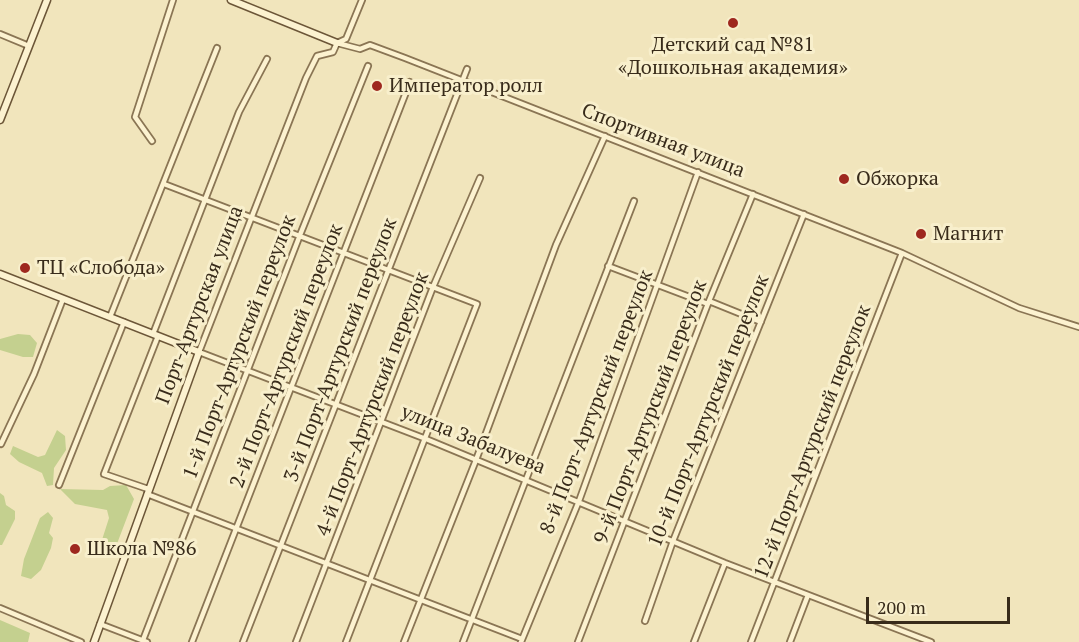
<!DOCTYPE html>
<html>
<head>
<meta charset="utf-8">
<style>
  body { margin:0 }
  #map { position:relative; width:1079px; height:642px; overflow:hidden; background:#f1e5bc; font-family:"PT Serif",serif }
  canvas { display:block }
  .scale { position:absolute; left:866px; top:597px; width:144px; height:27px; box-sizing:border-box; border:3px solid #382b1a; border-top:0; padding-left:8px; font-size:18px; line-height:21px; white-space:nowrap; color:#382b1a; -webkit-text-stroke:4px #f8efcc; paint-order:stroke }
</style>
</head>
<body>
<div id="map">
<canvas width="1079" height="642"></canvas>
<div class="scale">200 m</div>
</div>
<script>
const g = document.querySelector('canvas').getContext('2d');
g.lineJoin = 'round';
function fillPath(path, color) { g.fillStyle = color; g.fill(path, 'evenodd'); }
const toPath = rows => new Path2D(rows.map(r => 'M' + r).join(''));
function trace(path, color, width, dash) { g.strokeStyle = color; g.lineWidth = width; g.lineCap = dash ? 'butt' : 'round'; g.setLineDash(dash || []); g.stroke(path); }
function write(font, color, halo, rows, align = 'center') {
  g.font = font + ' "PT Serif",serif'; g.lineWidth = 6; g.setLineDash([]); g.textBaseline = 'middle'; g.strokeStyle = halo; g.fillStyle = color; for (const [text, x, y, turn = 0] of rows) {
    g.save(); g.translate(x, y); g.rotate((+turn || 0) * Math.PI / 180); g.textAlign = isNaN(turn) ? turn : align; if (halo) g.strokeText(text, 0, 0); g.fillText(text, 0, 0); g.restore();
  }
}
fillPath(toPath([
  [18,334,30,335,37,343,33,357,23,357,0,350,0,339],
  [57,430,65,436,66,450,54,468,53,485,47,486,42,473,19,462,10,454,13,446,38,457,45,455],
  [126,485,134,499,115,549,109,552,100,546,109,518,107,510,75,504,60,489,103,490,110,486],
  [0,493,4,496,6,505,15,511,15,519,2,545,0,545],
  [48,512,53,518,49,533,53,538,51,548,41,570,31,579,21,576,24,559,40,518],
  [0,620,30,633,28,642,0,642]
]), '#c4d08f');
const street = toPath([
  [362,0,346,39,337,43,333,52,317,56,306,78,199,352,426,439,725,563,931,642],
  [0,34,29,46],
  [337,43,360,49,370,45,405,58,902,253,1019,308,1079,327],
  [152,141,135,117,173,0],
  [164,184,477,304,346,642],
  [608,266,708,304],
  [709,301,761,322],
  [110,317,217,48],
  [153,334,239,112,267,59],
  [1,444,34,374,63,299],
  [59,485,124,322],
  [148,489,104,474,158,336],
  [147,494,522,639],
  [0,608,81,642],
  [645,621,673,541,804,214],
  [100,624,147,642],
  [143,640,300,235,368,66],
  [192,642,410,82],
  [243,642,467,69],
  [296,642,433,287,480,178],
  [404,642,476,460,556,245,605,136],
  [463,642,634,201],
  [521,642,579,501,698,172],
  [578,642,709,301,753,194],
  [694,642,725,563],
  [751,642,902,253],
  [790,642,808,595]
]);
const secondary = toPath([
  [231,0,337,43],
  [0,120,47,0],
  [0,274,199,352,94,642]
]);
trace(street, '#8a7554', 8);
trace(secondary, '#6c5638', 9);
trace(street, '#fcf2d0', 4.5);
trace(secondary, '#fcf2d0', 6);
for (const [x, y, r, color] of [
  [733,23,6,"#9e281f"],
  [377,86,6,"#9e281f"],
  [844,179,6,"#9e281f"],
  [921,234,6,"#9e281f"],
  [25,268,6,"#9e281f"],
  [75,549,6,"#9e281f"]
]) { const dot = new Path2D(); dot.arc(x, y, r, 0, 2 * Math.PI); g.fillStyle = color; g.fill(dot); trace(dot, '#f8efcc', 2); }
write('20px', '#382b1a', '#f8efcc', [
  ["Детский сад №81",733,45,"center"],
  ["«Дошкольная академия»",733,68,"center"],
  ["Император ролл",389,86],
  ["Обжорка",856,179],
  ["Магнит",933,234],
  ["ТЦ «Слобода»",37,268],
  ["Школа №86",87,549]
], 'left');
write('20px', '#382b1a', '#f8efcc', [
  ["Спортивная улица",663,141,21],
  ["Порт-Артурская улица",200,305,-69],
  ["1-й Порт-Артурский переулок",240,347,-69],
  ["3-й Порт-Артурский переулок",341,350,-69],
  ["2-й Порт-Артурский переулок",287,356,-69],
  ["8-й Порт-Артурский переулок",597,402,-69],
  ["4-й Порт-Артурский переулок",373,404,-69],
  ["10-й Порт-Артурский переулок",709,411,-68],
  ["9-й Порт-Артурский переулок",651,412,-69],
  ["улица Забалуева",473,440,22],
  ["12-й Порт-Артурский переулок",813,442,-69]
]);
</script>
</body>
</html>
